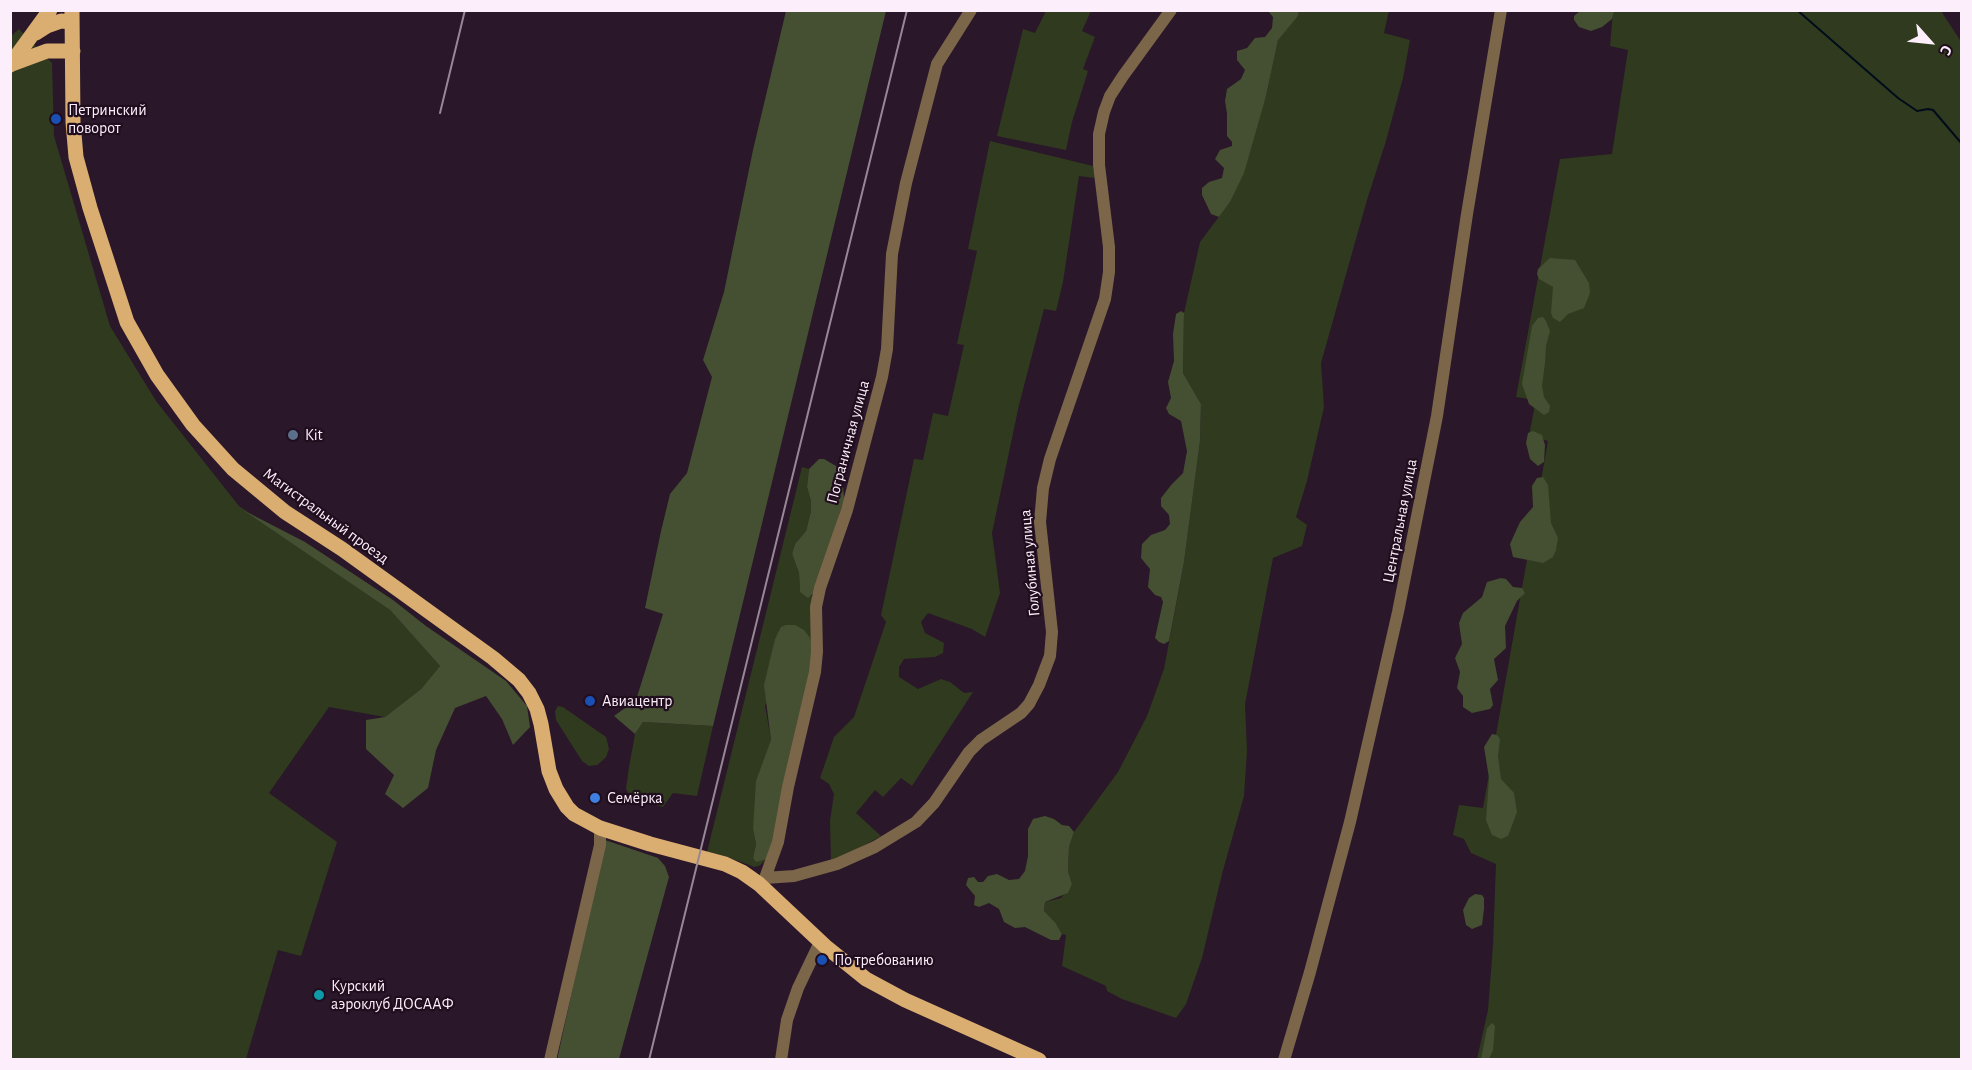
<!DOCTYPE html>
<html>
<head>
<meta charset="utf-8">
<style>
  body { margin:0 }
  #map { position:relative; width:1972px; height:1070px; overflow:hidden; background:#2a1729; font-family:"Alegreya Sans",sans-serif }
  canvas { display:block }
  .frame { position:absolute; inset:0; border:12px solid #fceefa; pointer-events:none }
  .north { position:absolute; left:1900px; top:12px; width:60px; height:60px; -webkit-text-stroke:4px #200e1f; paint-order:stroke; rotate:117deg; font-size:16px; font-weight:700; line-height:24px; text-align:center; color:#fceefa }
  .north::after { content:''; display:block; margin:auto; width:21px; height:27px; background:#fceefa; clip-path:polygon(50% 0,100% 100%,50% 72%,0 100%) }
</style>
</head>
<body>
<div id="map">
<canvas width="1972" height="1070"></canvas>
<div class="frame"></div>
<div class="north">С</div>
</div>
<script>
const g = document.querySelector('canvas').getContext('2d');
g.lineJoin = 'round';
function fillPath(path, color) { g.fillStyle = color; g.fill(path, 'evenodd'); }
const toPath = rows => new Path2D(rows.map(r => 'M' + r).join(''));
function trace(path, color, width, dash) { g.strokeStyle = color; g.lineWidth = width; g.lineCap = dash ? 'butt' : 'round'; g.setLineDash(dash || []); g.stroke(path); }
function write(font, color, halo, rows, align = 'center') {
  g.font = font + ' "Alegreya Sans",sans-serif'; g.lineWidth = 4.5; g.setLineDash([]); g.textBaseline = 'middle'; g.strokeStyle = halo; g.fillStyle = color; for (const [text, x, y, turn = 0] of rows) {
    g.save(); g.translate(x, y); g.rotate((+turn || 0) * Math.PI / 180); g.textAlign = isNaN(turn) ? turn : align; if (halo) g.strokeText(text, 0, 0); g.fillText(text, 0, 0); g.restore();
  }
}
fillPath(toPath([
  [1046,11,1091,11,1082,31,1095,37,1083,69,1088,71,1072,122,1066,150,997,136,1023,29,1035,33],
  [1299,11,1389,11,1384,33,1410,40,1403,78,1386,141,1367,200,1321,363,1324,407,1307,481,1296,517,1307,525,1302,546,1273,558,1245,704,1247,751,1244,796,1222,874,1202,958,1186,1004,1176,1018,1122,999,1107,991,1106,986,1062,966,1066,935,1062,934,1055,922,1044,911,1045,902,1061,898,1072,884,1068,871,1069,847,1074,832,1118,772,1147,716,1164,669,1184,562,1200,441,1201,404,1183,373,1184,313,1200,242,1230,202,1266,96,1278,39,1298,16],
  [1613,11,1941,11,1962,43,1961,1059,1477,1059,1488,1010,1493,945,1496,864,1471,853,1464,839,1453,835,1459,805,1483,808,1548,441,1529,435,1536,400,1516,397,1560,159,1612,154,1628,50,1610,46],
  [19,29,52,63,54,136,110,326,156,401,239,506,390,610,440,666,421,689,385,717,329,707,269,793,337,842,301,956,278,950,246,1059,11,1060,10,37],
  [990,141,1093,166,1095,178,1079,176,1063,282,1056,311,1044,309,1019,405,992,533,1000,593,985,637,972,629,928,613,921,622,925,633,944,643,943,653,935,657,904,659,899,667,899,677,918,689,941,679,950,682,964,693,973,692,912,786,901,778,883,797,875,790,856,813,881,836,852,852,831,861,830,821,834,794,829,784,820,778,834,737,854,717,886,622,881,615,914,459,923,460,933,413,948,416,964,345,957,344,977,251,968,249],
  [802,467,809,469,807,487,811,501,811,511,806,531,795,544,792,554,799,573,800,592,812,596,812,649,765,705,771,740,753,829,756,844,753,858,767,859,759,866,754,867,728,857,707,852],
  [558,706,563,707,606,737,609,749,606,757,602,761,597,765,589,766,582,761,556,720,555,711],
  [643,722,713,726,697,796,673,793,663,807,631,798,626,789,629,767,635,734]
]), '#303a1f');
fillPath(toPath([
  [786,11,886,11,713,726,643,722,635,734,614,716,636,700,663,614,645,608,661,531,670,494,687,473,712,377,703,360,724,292,753,150],
  [1268,11,1299,11,1298,16,1278,40,1266,96,1244,173,1230,202,1219,217,1211,214,1202,195,1202,188,1209,182,1222,178,1224,168,1215,159,1220,150,1232,146,1232,142,1227,136,1227,114,1225,101,1227,89,1241,79,1245,70,1237,60,1237,51,1247,48,1255,38,1265,37,1272,28,1273,17],
  [1614,11,1612,19,1602,27,1591,31,1579,27,1574,20,1574,16,1580,11],
  [1550,258,1575,260,1589,283,1590,293,1584,308,1568,314,1560,322,1553,318,1551,313,1553,287,1539,279,1537,274,1538,269],
  [1181,311,1184,313,1183,373,1201,404,1200,441,1184,562,1169,641,1164,644,1159,642,1155,638,1163,602,1161,597,1155,595,1148,587,1150,569,1141,558,1142,544,1151,535,1165,530,1170,524,1169,515,1161,506,1161,498,1172,484,1183,473,1187,451,1181,421,1169,414,1166,408,1171,398,1168,382,1174,361,1173,334,1176,314],
  [1543,317,1546,321,1550,331,1546,346,1545,363,1542,386,1544,397,1550,406,1549,412,1544,415,1529,404,1522,384,1532,326,1538,318],
  [1533,431,1542,435,1545,445,1544,462,1538,466,1530,459,1526,443,1528,433],
  [819,459,824,459,836,466,842,474,844,499,815,592,808,598,800,592,799,573,792,554,795,544,806,531,811,511,811,501,807,487,809,469],
  [1543,477,1548,485,1551,523,1558,538,1556,550,1553,557,1543,563,1513,557,1510,544,1520,522,1533,507,1532,486,1537,478],
  [243,510,305,542,393,600,426,626,506,681,527,706,530,727,513,745,502,719,486,696,455,708,436,750,428,788,403,808,385,794,394,775,366,749,366,720,385,717,421,689,440,666,390,610],
  [1501,578,1506,579,1513,587,1522,588,1525,593,1517,601,1505,626,1506,648,1494,659,1498,680,1490,689,1493,705,1490,709,1472,713,1463,707,1463,696,1457,688,1460,672,1455,658,1462,644,1459,623,1463,613,1482,597,1487,582],
  [786,625,795,625,804,630,810,638,812,649,810,672,773,847,767,859,756,862,753,858,756,844,753,829,756,781,771,740,764,685,775,639,781,627],
  [1492,734,1497,735,1500,739,1498,756,1501,779,1514,793,1517,812,1508,836,1501,839,1492,835,1486,820,1489,778,1484,747],
  [1045,816,1054,819,1062,825,1069,826,1074,832,1069,847,1068,871,1072,884,1068,893,1045,902,1044,911,1055,922,1062,934,1059,940,1051,940,1025,927,1015,928,1004,922,999,909,989,903,979,907,974,905,975,896,966,885,968,878,974,877,978,882,983,882,988,876,997,874,1009,880,1019,879,1025,871,1028,856,1028,829,1033,819],
  [605,840,658,858,665,866,669,877,619,1059,557,1060],
  [1475,894,1482,895,1484,898,1484,909,1482,925,1472,929,1466,925,1463,910,1469,898],
  [1492,1023,1495,1026,1493,1050,1489,1059,1481,1059,1487,1028]
]), '#445031');
trace(toPath([
  [1797,10,1898,98,1917,111,1928,109,1933,110,1962,144]
]), '#000c1a', 2);
trace(toPath([
  [765,878,794,876,837,864,875,847,916,822,934,803,969,752,981,740,1021,713,1029,704,1039,685,1050,656,1052,632,1040,522,1043,488,1050,459,1105,299,1109,272,1109,247,1099,165,1099,134,1104,112,1110,96,1123,76,1171,10],
  [760,883,765,878,778,842,788,787,815,672,817,652,816,607,820,588,847,510,882,377,887,349,892,254,906,183,937,64,971,10],
  [550,1060,600,845,600,828],
  [781,1060,787,1020,798,988,820,942],
  [1284,1060,1310,972,1350,822,1398,612,1437,416,1467,214,1501,10]
]), '#7b664a', 12);
trace(toPath([
  [72,10,73,122,76,157,90,208,127,322,157,375,193,425,233,469,285,512,342,549,493,658,519,680,529,693,537,709,541,724,549,771,556,789,567,807,574,814,600,828,650,844,725,864,742,872,759,884,825,946,866,979,905,1000,1039,1060],
  [36,33,47,26,61,21,72,22],
  [12,64,47,51,73,51],
  [10,65,50,10]
]), '#daad71', 15);
trace(toPath([
  [440,113,465,10],
  [649,1060,907,10]
]), '#988897', 2);
for (const [x, y, r, color] of [
  [56,119,6,"#1a4fb4"],
  [293,435,6,"#5c6f8a"],
  [590,701,6,"#1a4fb4"],
  [595,798,6,"#3f7fe0"],
  [822,960,6,"#1a4fb4"],
  [319,995,6,"#0f9aa8"]
]) { const dot = new Path2D(); dot.arc(x, y, r, 0, 2 * Math.PI); g.fillStyle = color; g.fill(dot); trace(dot, '#200e1f', 2); }
write('16px', '#fceefa', '#200e1f', [
  ["Петринский",68,110],
  ["поворот",68,128],
  ["Kit",305,435],
  ["Авиацентр",602,701],
  ["Семёрка",607,798],
  ["По требованию",834,960],
  ["Курский",331,986],
  ["аэроклуб ДОСААФ",331,1004]
], 'left');
write('16px', '#fceefa', '#200e1f', [
  ["Пограничная улица",848,442,-75],
  ["Магистральный проезд",326,516,36],
  ["Центральная улица",1400,521,-79],
  ["Голубиная улица",1030,563,-95]
]);
</script>
</body>
</html>
